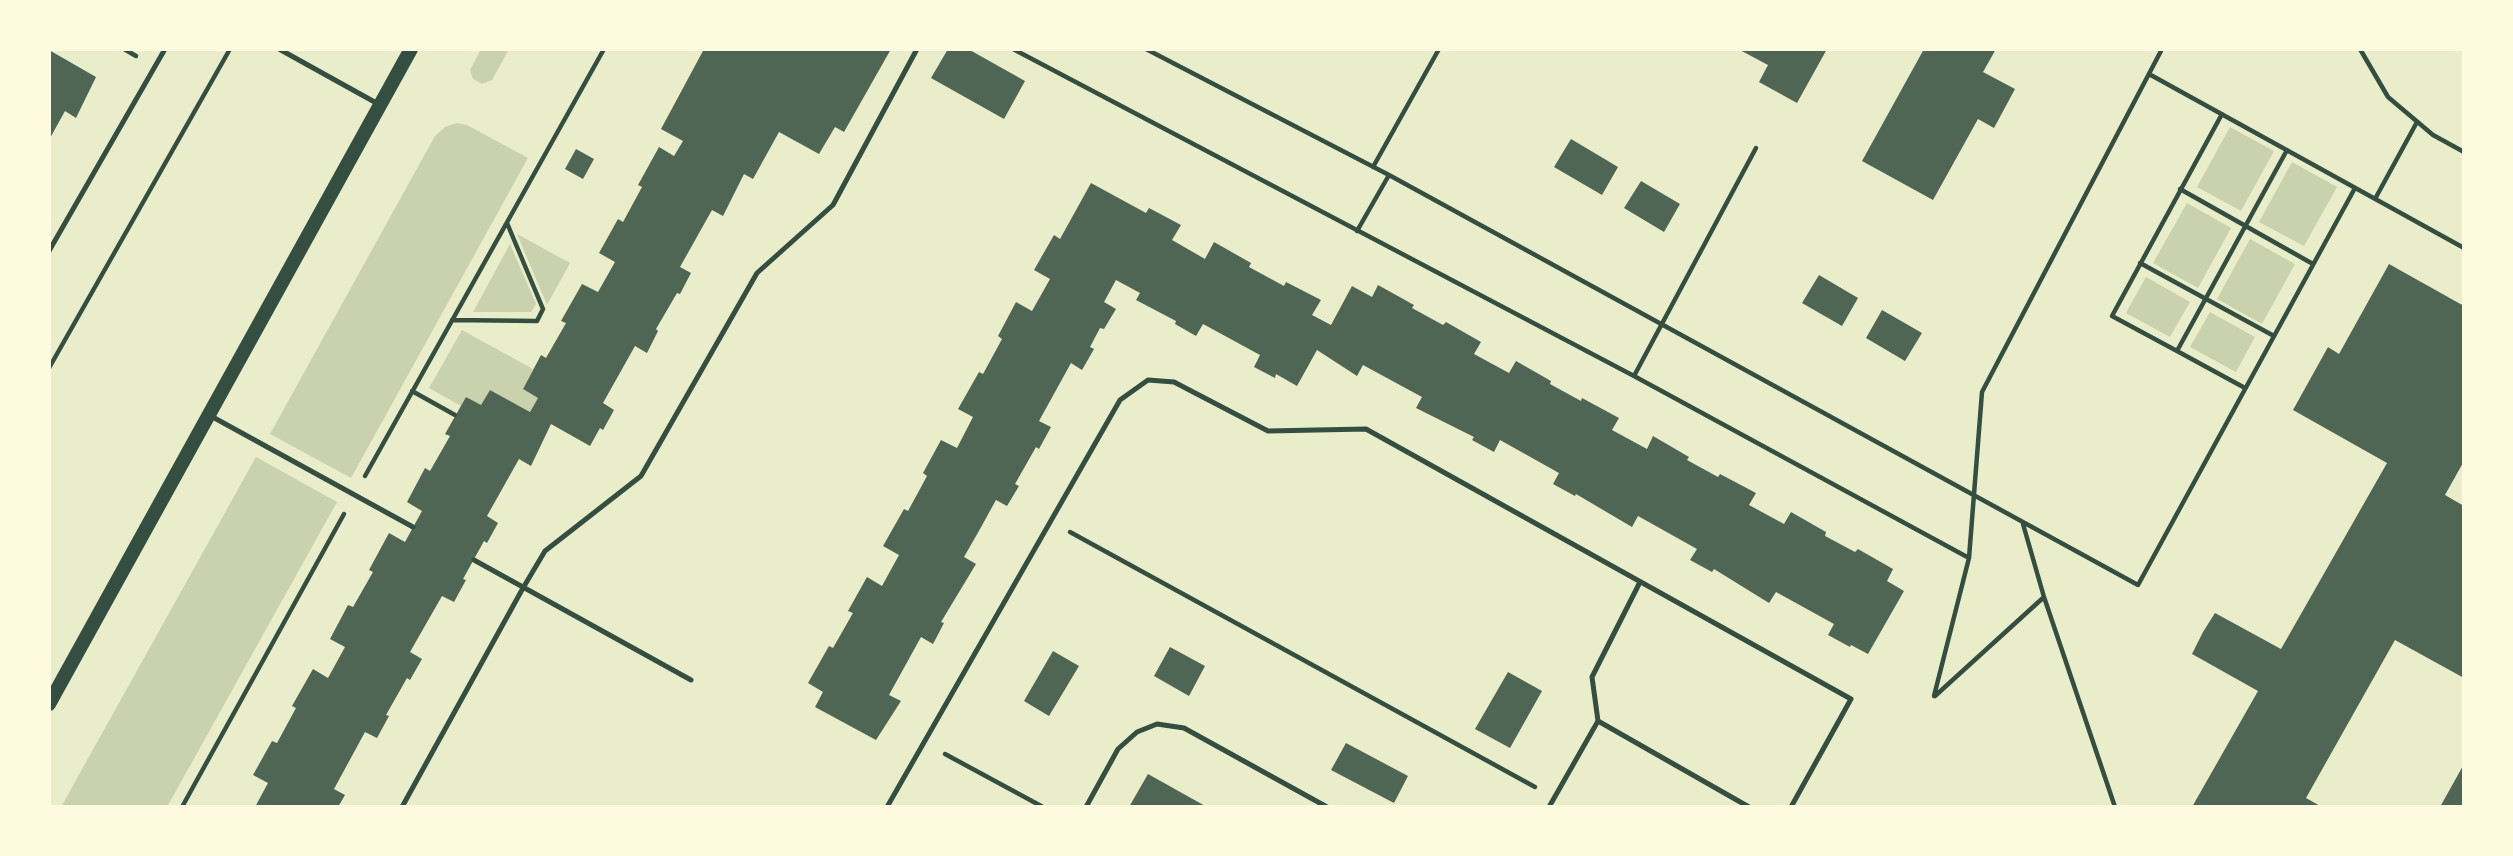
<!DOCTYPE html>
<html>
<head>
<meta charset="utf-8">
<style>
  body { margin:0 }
  #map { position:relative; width:2513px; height:856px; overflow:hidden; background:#e9edc9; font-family:"Noto Sans",sans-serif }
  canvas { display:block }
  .frame { position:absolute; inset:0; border:51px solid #fefae0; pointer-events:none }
</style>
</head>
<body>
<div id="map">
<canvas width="2513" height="856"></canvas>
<div class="frame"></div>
</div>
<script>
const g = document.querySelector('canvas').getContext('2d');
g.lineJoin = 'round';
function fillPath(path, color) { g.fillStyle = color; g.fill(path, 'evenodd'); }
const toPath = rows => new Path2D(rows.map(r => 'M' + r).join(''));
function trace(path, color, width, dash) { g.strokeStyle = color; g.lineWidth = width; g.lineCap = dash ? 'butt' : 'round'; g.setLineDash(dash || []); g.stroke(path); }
fillPath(toPath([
  [481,49,509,49,492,80,482,84,473,79,470,70],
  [457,123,467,125,528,158,351,478,270,434,435,136,445,127],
  [2230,127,2274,151,2241,211,2197,187],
  [2292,162,2337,187,2304,246,2259,222],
  [2187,203,2231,228,2198,288,2153,263],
  [517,234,570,263,547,305],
  [2250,239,2295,264,2262,324,2217,299],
  [510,244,536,304,531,312,473,312],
  [2146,277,2190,302,2170,337,2126,313],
  [2210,312,2255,337,2236,372,2190,347],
  [462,330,533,369,523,389,538,398,530,412,490,390,481,405,466,397,461,406,429,388],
  [256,457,337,502,167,807,61,807]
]), '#cad2ad');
fillPath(toPath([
  [704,49,891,49,844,132,835,127,819,154,779,132,753,179,744,174,723,216,712,210,680,267,691,273,680,294,677,293,656,329,658,331,647,353,635,346,603,403,614,410,603,430,600,428,590,446,551,424,531,466,519,459,487,516,498,523,487,543,484,541,463,579,466,580,454,602,442,596,410,652,422,659,410,680,407,678,386,715,389,716,377,738,365,732,334,789,345,795,338,807,255,807,268,783,253,775,272,741,277,743,296,708,292,706,313,669,328,678,345,647,330,639,348,605,353,607,373,572,369,570,389,533,405,542,422,511,407,502,425,468,430,471,450,436,445,434,466,397,481,405,490,390,530,412,538,398,523,389,541,355,546,358,566,323,561,321,582,284,598,292,615,262,599,253,618,219,623,222,642,187,638,185,659,147,674,156,683,141,661,129],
  [948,49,968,49,1025,81,1004,119,931,78],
  [1738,49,1827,49,1797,103,1759,82,1768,65],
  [1924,49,1996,49,1983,72,2015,89,1994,128,1978,119,1933,200,1862,161],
  [49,50,96,77,76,118,65,111,49,140],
  [1571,139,1618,167,1602,195,1554,167],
  [576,149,594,159,583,179,565,169],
  [1641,181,1680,204,1664,232,1624,208],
  [1091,183,1146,213,1149,208,1181,225,1172,240,1205,259,1214,242,1251,263,1249,267,1284,286,1286,282,1321,300,1312,315,1331,325,1352,286,1372,297,1378,285,1414,305,1412,308,1443,325,1446,322,1481,342,1474,354,1509,373,1516,361,1551,381,1550,384,1581,401,1582,398,1619,418,1612,430,1647,449,1653,436,1689,457,1687,460,1718,477,1720,474,1756,493,1749,505,1784,524,1791,512,1826,532,1825,536,1855,552,1858,549,1893,569,1887,581,1904,591,1868,654,1851,645,1850,647,1828,635,1834,624,1776,592,1769,603,1714,569,1712,572,1690,560,1697,549,1638,516,1632,527,1576,494,1575,496,1553,484,1559,473,1500,440,1494,452,1472,440,1474,437,1416,408,1422,397,1363,365,1357,376,1317,350,1297,386,1276,374,1275,378,1254,367,1260,355,1203,324,1196,336,1175,324,1176,321,1136,300,1140,293,1116,280,1104,302,1116,309,1104,329,1100,328,1090,347,1094,349,1082,370,1071,363,1039,421,1051,427,1039,449,1036,447,1015,484,1019,486,1007,506,996,500,980,529,964,557,976,564,941,622,944,623,933,644,921,637,889,695,901,701,876,740,815,707,823,692,808,683,829,646,833,648,853,613,848,611,867,577,882,586,899,555,883,546,904,509,908,511,927,476,923,473,941,440,957,448,973,417,958,409,979,372,983,374,1002,339,998,336,1016,302,1032,311,1050,279,1034,270,1054,235,1060,239],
  [2389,264,2464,306,2464,461,2445,495,2464,506,2464,678,2395,640,2306,798,2322,807,2192,807,2258,691,2192,654,2203,632,2215,613,2281,649,2387,463,2293,410,2328,347,2339,354],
  [1819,275,1858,298,1842,326,1802,303],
  [1882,310,1922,333,1905,361,1866,338],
  [1170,647,1205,666,1189,696,1154,676],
  [1053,651,1079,666,1049,716,1024,701],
  [1508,672,1542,691,1510,748,1475,729],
  [1346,743,1408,776,1394,803,1331,770],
  [2464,764,2464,807,2440,807],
  [1148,774,1207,807,1129,807]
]), '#4f6655');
trace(toPath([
  [124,49,136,56],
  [1013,49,1634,376,1969,558],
  [1146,49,1389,175,2138,585,2355,188],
  [2360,49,2388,97,2433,135,2464,152],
  [2149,74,2464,248],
  [1373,167,1439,49],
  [2180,189,2313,264],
  [2375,199,2417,122],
  [1357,231,1389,175],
  [2140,263,2274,336],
  [452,320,537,321,543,309,507,223],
  [2177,351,2112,316,2222,114],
  [49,368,230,49],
  [1634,376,1756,148],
  [2245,388,2177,351,2287,150],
  [412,391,455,415],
  [365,476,604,49],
  [2023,524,2044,597,2115,807],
  [1070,532,1535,787],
  [1934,696,1969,558,1982,392,2162,49],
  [1935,696,2044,597],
  [945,754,1043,807],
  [182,807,344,514]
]), '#344e41', 4.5);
trace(toPath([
  [279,49,380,105],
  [49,251,165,49],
  [209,415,413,527],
  [474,560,691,680],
  [1640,582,1592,677,1598,721,1749,807],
  [402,807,523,588,545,551,641,476,757,273,833,205,917,49],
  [887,807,1120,400,1148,380,1174,382,1268,431,1366,429,1851,699,1791,807],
  [1086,807,1118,749,1137,732,1157,724,1184,728,1327,807],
  [1549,807,1598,721]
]), '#344e41', 5);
trace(toPath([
  [49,704,411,49]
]), '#344e41', 14);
</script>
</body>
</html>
